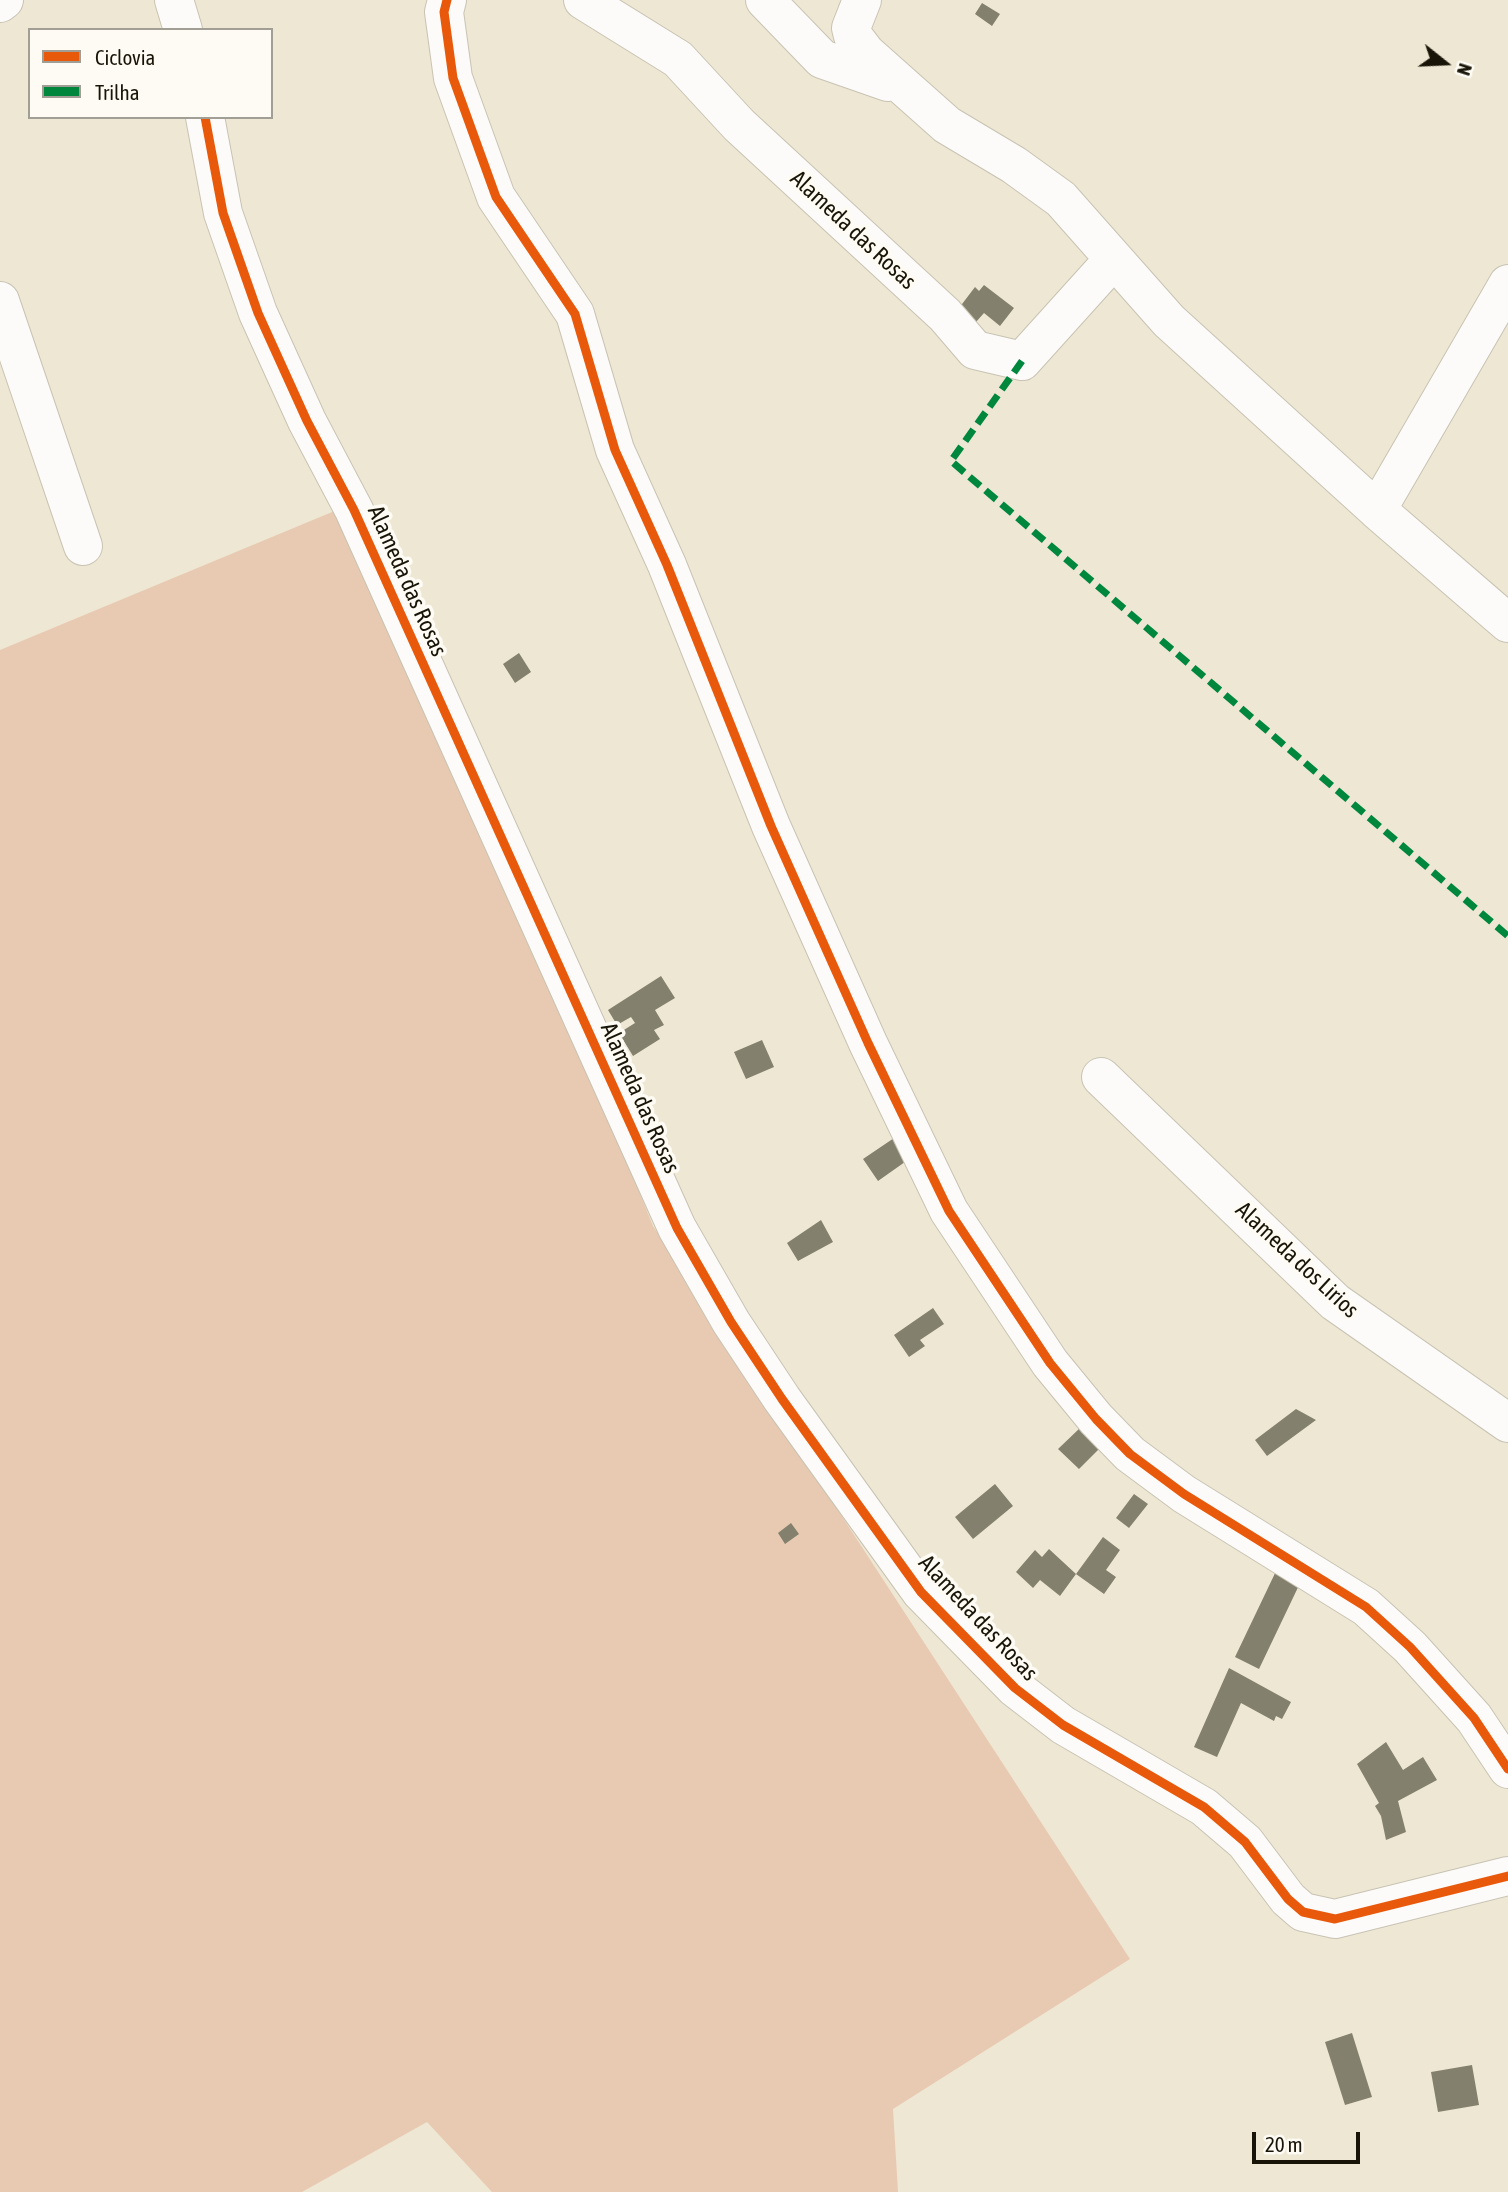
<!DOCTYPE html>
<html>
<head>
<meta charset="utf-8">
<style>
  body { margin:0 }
  #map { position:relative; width:1508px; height:2192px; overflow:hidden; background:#eee7d4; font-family:"Asap Condensed",sans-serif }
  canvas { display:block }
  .legend { position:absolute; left:28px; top:28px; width:245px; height:91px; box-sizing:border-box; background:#fdfbf4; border:2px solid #a19f95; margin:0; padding:9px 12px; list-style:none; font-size:21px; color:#181407 }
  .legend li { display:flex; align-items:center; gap:14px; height:35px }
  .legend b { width:35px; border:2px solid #a19f95 }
  .north { position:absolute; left:1410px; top:28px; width:70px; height:70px; -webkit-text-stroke:5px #fdfbf4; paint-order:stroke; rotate:108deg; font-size:19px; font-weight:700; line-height:28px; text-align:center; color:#181407 }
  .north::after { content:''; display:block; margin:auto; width:24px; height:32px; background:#181407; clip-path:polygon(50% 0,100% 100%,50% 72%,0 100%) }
  .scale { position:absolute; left:1252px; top:2132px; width:108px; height:32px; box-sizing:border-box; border:4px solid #181407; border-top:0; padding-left:9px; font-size:21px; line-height:24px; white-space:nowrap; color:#181407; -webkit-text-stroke:5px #fdfbf4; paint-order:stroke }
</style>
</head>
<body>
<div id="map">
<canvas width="1508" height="2192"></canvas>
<ul class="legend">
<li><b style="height:9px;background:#e8590c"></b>Ciclovia</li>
<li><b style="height:9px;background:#00873e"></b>Trilha</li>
</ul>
<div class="north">N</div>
<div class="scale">20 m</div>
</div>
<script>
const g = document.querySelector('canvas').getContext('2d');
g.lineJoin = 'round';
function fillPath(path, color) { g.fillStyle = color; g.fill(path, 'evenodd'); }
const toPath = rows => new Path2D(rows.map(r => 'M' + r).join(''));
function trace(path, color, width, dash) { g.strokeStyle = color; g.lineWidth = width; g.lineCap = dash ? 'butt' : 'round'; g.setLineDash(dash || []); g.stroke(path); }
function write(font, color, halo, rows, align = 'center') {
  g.font = font + ' "Asap Condensed",sans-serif'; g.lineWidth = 7; g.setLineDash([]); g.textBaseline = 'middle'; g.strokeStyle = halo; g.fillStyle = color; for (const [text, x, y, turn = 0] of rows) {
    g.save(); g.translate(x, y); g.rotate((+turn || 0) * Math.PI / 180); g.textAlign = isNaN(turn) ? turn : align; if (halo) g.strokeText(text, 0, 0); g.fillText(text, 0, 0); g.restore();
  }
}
fillPath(toPath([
  [361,500,653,1226,1130,1959,893,2109,898,2192,492,2192,427,2122,302,2192,0,2192,0,650]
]), '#e8cab2');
fillPath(toPath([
  [982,3,1000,14,992,26,975,14],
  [984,285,1014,308,1000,326,984,313,976,322,959,308,975,287,979,291],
  [519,653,531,672,515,683,503,664],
  [661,976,675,998,655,1010,664,1025,654,1030,660,1039,633,1056,619,1033,635,1023,631,1017,617,1025,608,1010],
  [762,1040,774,1067,746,1079,734,1052],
  [897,1136,912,1157,878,1181,863,1159],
  [821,1220,833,1242,798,1261,787,1243],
  [933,1308,944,1324,920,1340,925,1346,909,1357,894,1335],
  [1296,1409,1316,1420,1267,1456,1255,1440],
  [1081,1427,1100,1448,1079,1469,1058,1449],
  [995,1484,1013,1506,973,1539,955,1517],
  [1134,1494,1148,1504,1129,1528,1116,1518],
  [791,1523,799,1534,785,1544,778,1533],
  [1103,1537,1120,1550,1106,1570,1116,1577,1104,1594,1076,1574],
  [1049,1549,1076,1574,1060,1596,1040,1580,1033,1588,1016,1572,1035,1550,1042,1557],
  [1278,1567,1302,1579,1259,1669,1235,1657],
  [1229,1668,1291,1702,1282,1719,1276,1716,1274,1721,1241,1703,1217,1757,1194,1747],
  [1386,1742,1403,1770,1423,1757,1437,1780,1398,1801,1406,1832,1386,1840,1381,1816,1375,1806,1379,1803,1357,1764],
  [1352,2033,1372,2097,1345,2105,1325,2042],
  [1472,2065,1479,2105,1438,2112,1431,2072]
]), '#83816d');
const minor = toPath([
  [174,0,183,30],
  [447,0,444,12,453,78,496,197,575,314,615,450,667,565,771,826,868,1043,949,1211,1050,1363,1096,1419,1130,1454,1184,1494,1366,1607,1410,1647,1474,1718,1508,1769],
  [583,0,678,59,739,125,945,315,975,350,1022,361,1114,259],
  [765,0,822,59,888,82],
  [862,0,851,28,853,36,866,53,947,125,1014,165,1061,199,1169,321,1377,510,1508,623],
  [0,3,4,0],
  [205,117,223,213,258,313,307,421,354,510,677,1228,731,1322,782,1399,921,1592,1015,1688,1063,1725,1204,1807,1245,1842,1288,1899,1303,1912,1335,1919,1508,1876],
  [0,301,83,546],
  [1377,510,1508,284],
  [1101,1077,1335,1302,1508,1423]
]);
trace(minor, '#c8c3b3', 40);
trace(minor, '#fcfbf9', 38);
trace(toPath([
  [1022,361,951,461,1508,936]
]), '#00873e', 7, [14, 7]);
trace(toPath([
  [447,0,444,12,453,78,496,197,575,314,615,450,667,565,771,826,868,1043,949,1211,1050,1363,1096,1419,1130,1454,1184,1494,1366,1607,1410,1647,1474,1718,1508,1769],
  [205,117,223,213,258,313,307,421,354,510,677,1228,731,1322,782,1399,921,1592,1015,1688,1063,1725,1204,1807,1245,1842,1288,1899,1303,1912,1335,1919,1508,1876]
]), '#e8590c', 9);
write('23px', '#181407', '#fdfbf4', [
  ["Alameda das Rosas",853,230,43],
  ["Alameda das Rosas",407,581,66],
  ["Alameda das Rosas",640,1098,66],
  ["Alameda dos Lirios",1297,1260,43],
  ["Alameda das Rosas",978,1618,47]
]);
</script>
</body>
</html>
